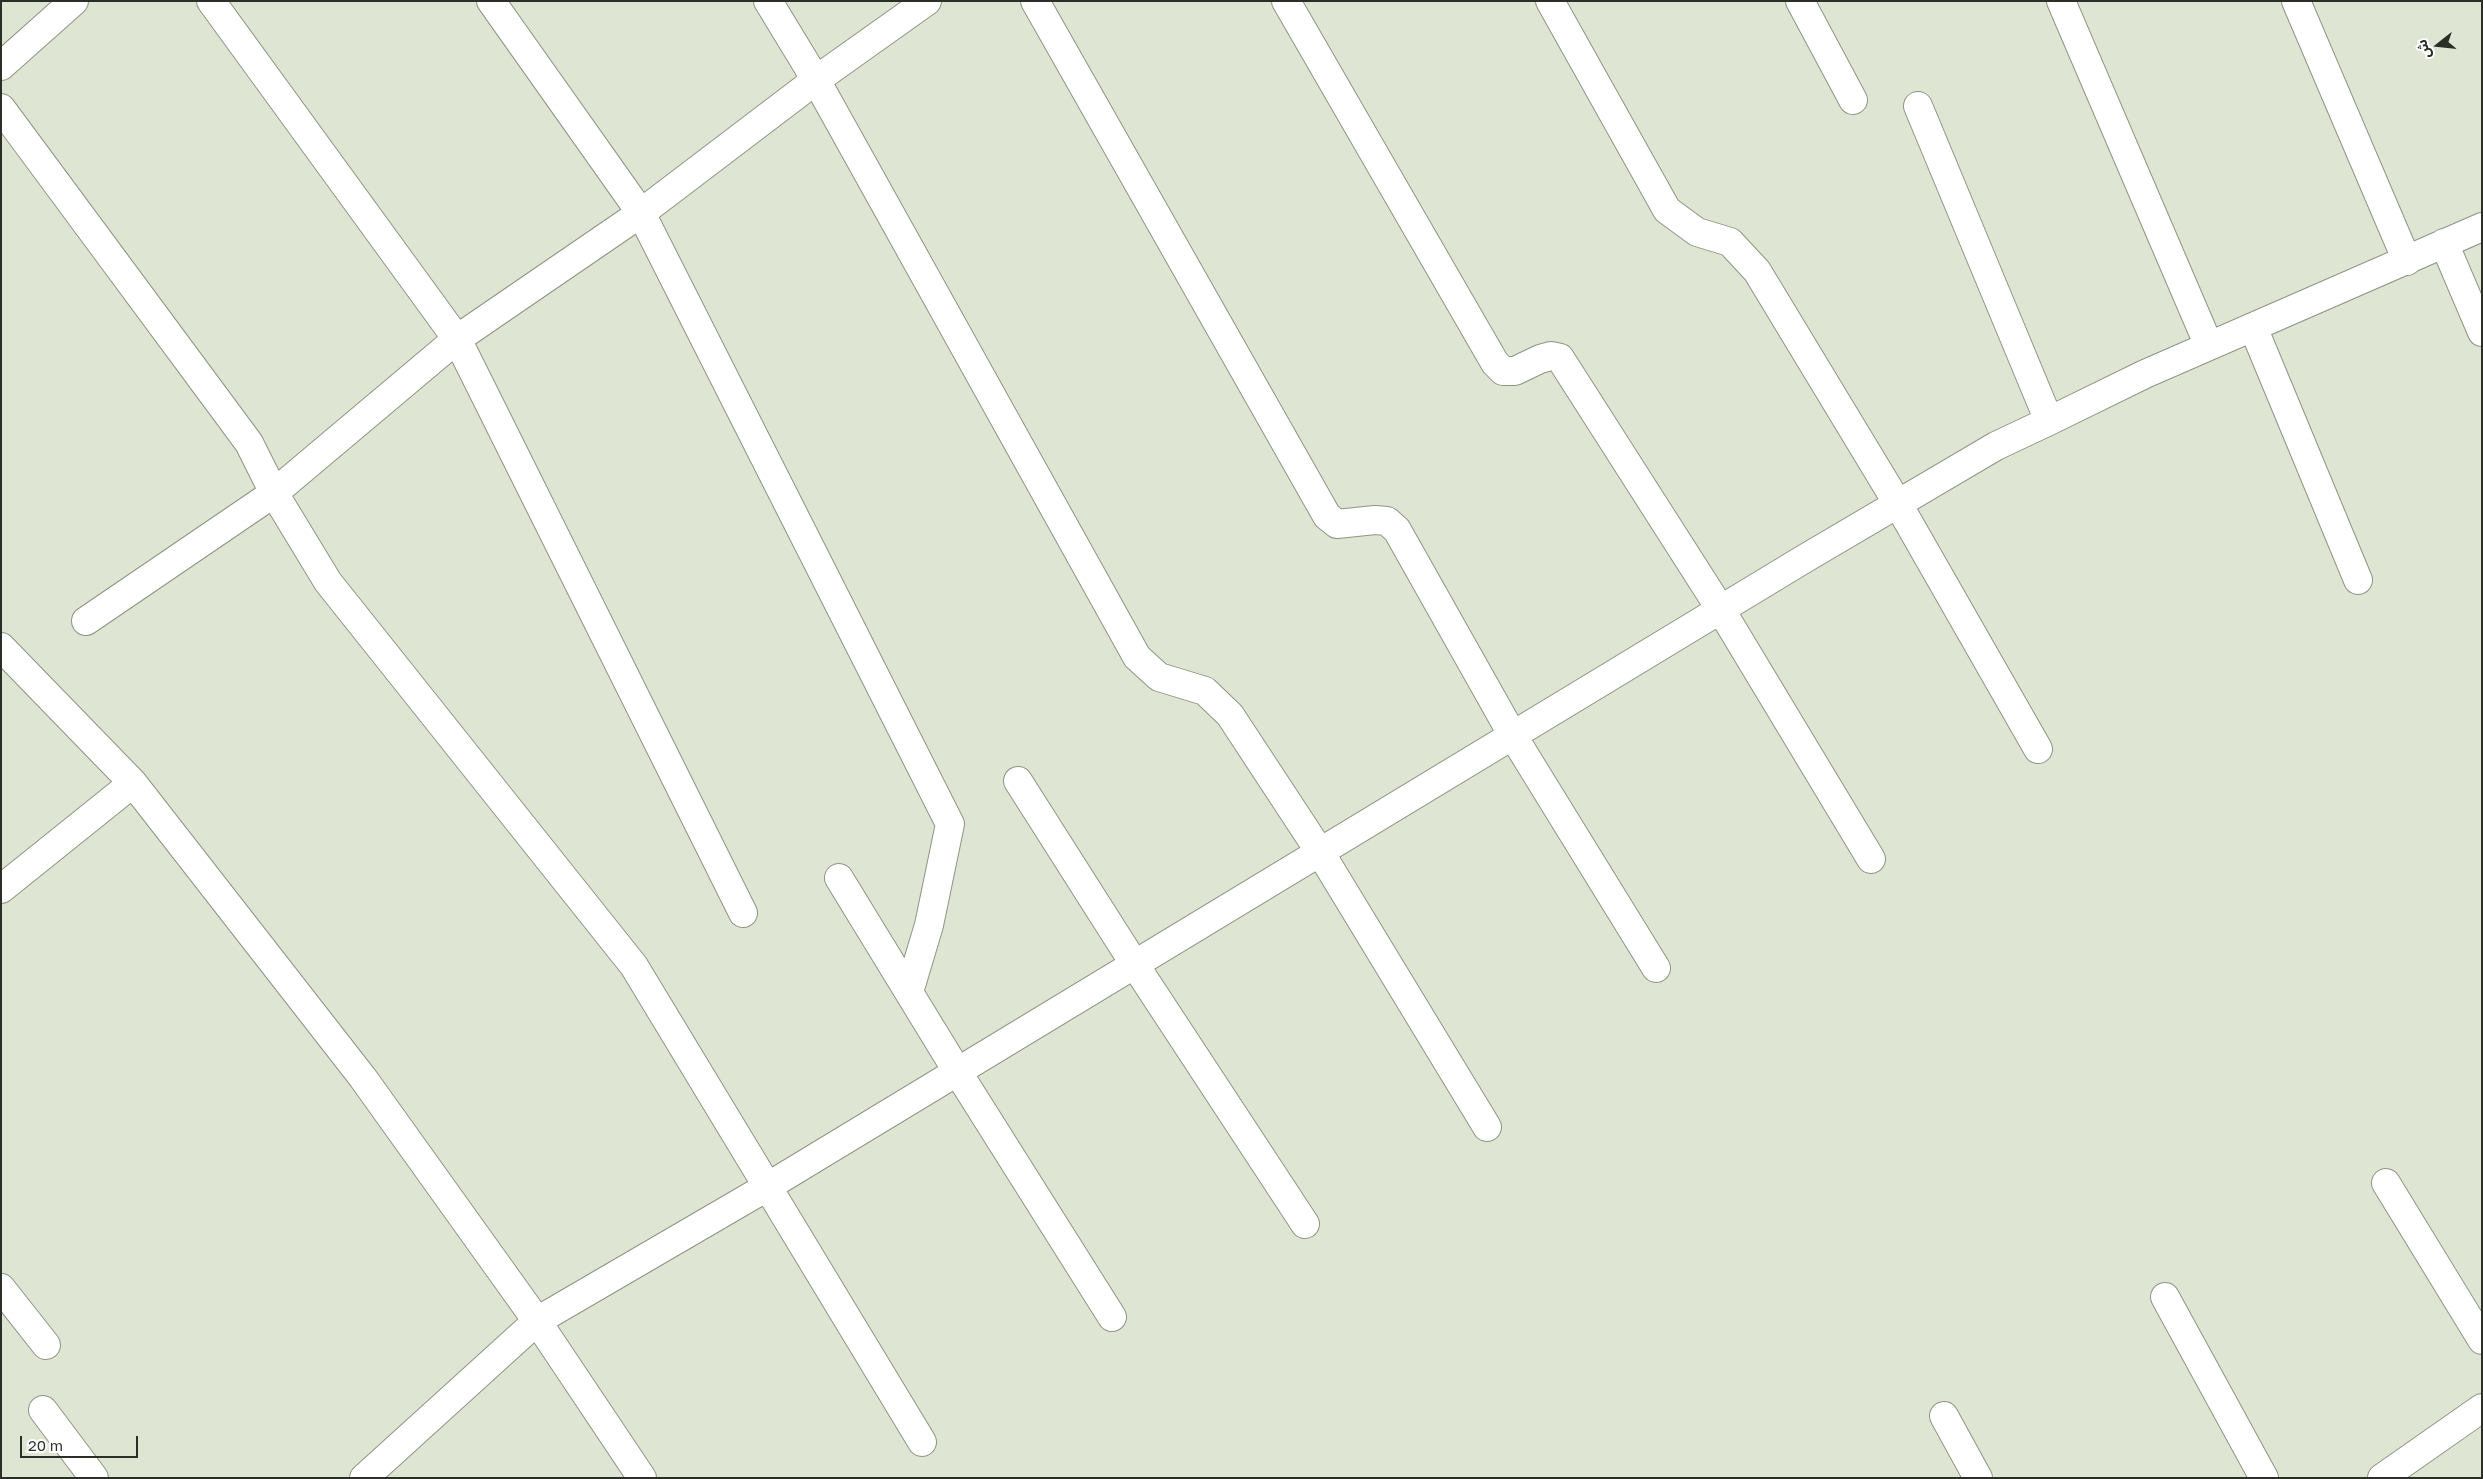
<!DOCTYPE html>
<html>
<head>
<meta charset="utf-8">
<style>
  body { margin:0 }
  #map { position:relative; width:2483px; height:1479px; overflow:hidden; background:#dee5d2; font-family:"Golos Text","Noto Sans Arabic",sans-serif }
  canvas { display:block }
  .frame { position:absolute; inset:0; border:2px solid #2c2f28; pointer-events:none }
  .north { position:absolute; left:2413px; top:20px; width:50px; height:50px; -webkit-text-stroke:4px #fff; paint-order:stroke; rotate:254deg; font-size:14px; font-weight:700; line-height:20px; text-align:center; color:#2c2f28 }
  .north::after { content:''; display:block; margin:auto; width:18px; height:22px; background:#2c2f28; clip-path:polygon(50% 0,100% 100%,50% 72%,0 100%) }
  .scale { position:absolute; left:20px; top:1436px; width:118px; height:22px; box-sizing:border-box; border:2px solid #2c2f28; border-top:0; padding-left:6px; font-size:15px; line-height:18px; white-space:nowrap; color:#2c2f28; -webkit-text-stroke:4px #fff; paint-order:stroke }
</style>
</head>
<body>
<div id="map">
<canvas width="2483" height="1479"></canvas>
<div class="frame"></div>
<div class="north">ش</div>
<div class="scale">20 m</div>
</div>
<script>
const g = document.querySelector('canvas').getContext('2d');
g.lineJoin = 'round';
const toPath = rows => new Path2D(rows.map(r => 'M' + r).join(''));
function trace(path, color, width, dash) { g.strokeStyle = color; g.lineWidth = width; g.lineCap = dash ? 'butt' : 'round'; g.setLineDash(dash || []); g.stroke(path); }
const minor = toPath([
  [211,1,457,339,743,913],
  [491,1,641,213,950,824,929,925,909,992],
  [768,1,816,80,1137,657,1159,677,1205,691,1230,715,1320,852,1487,1127],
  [1035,1,1327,516,1337,524,1375,520,1387,521,1397,530,1513,736,1656,968],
  [1286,1,1495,363,1503,371,1515,371,1540,359,1551,356,1560,358,1721,610,1871,859],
  [1550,1,1667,210,1697,232,1730,242,1757,271,1898,504,2038,749],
  [1800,1,1853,100],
  [2061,1,2209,346],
  [2296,1,2407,261],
  [1,66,74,1],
  [1918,106,2049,421],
  [1,108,249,443,274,493,328,582,634,966,922,1442],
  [2444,243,2482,332],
  [2253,327,2358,580],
  [86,621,274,493,457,339,641,213,816,80,927,1],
  [1,647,133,783,363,1078,537,1321,642,1478],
  [1018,781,1135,965,1305,1224],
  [839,878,957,1071,1112,1317],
  [1,889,133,783],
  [2386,1183,2482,1340],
  [1,1288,46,1345],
  [2165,1297,2264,1478],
  [43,1410,94,1478],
  [1944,1416,1978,1478],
  [364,1478,537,1321,767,1187,1804,559,1996,446,2049,421,2145,374,2482,227],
  [2382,1478,2482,1408]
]);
trace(minor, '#8e9583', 30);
trace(minor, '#fff', 28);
</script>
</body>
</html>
